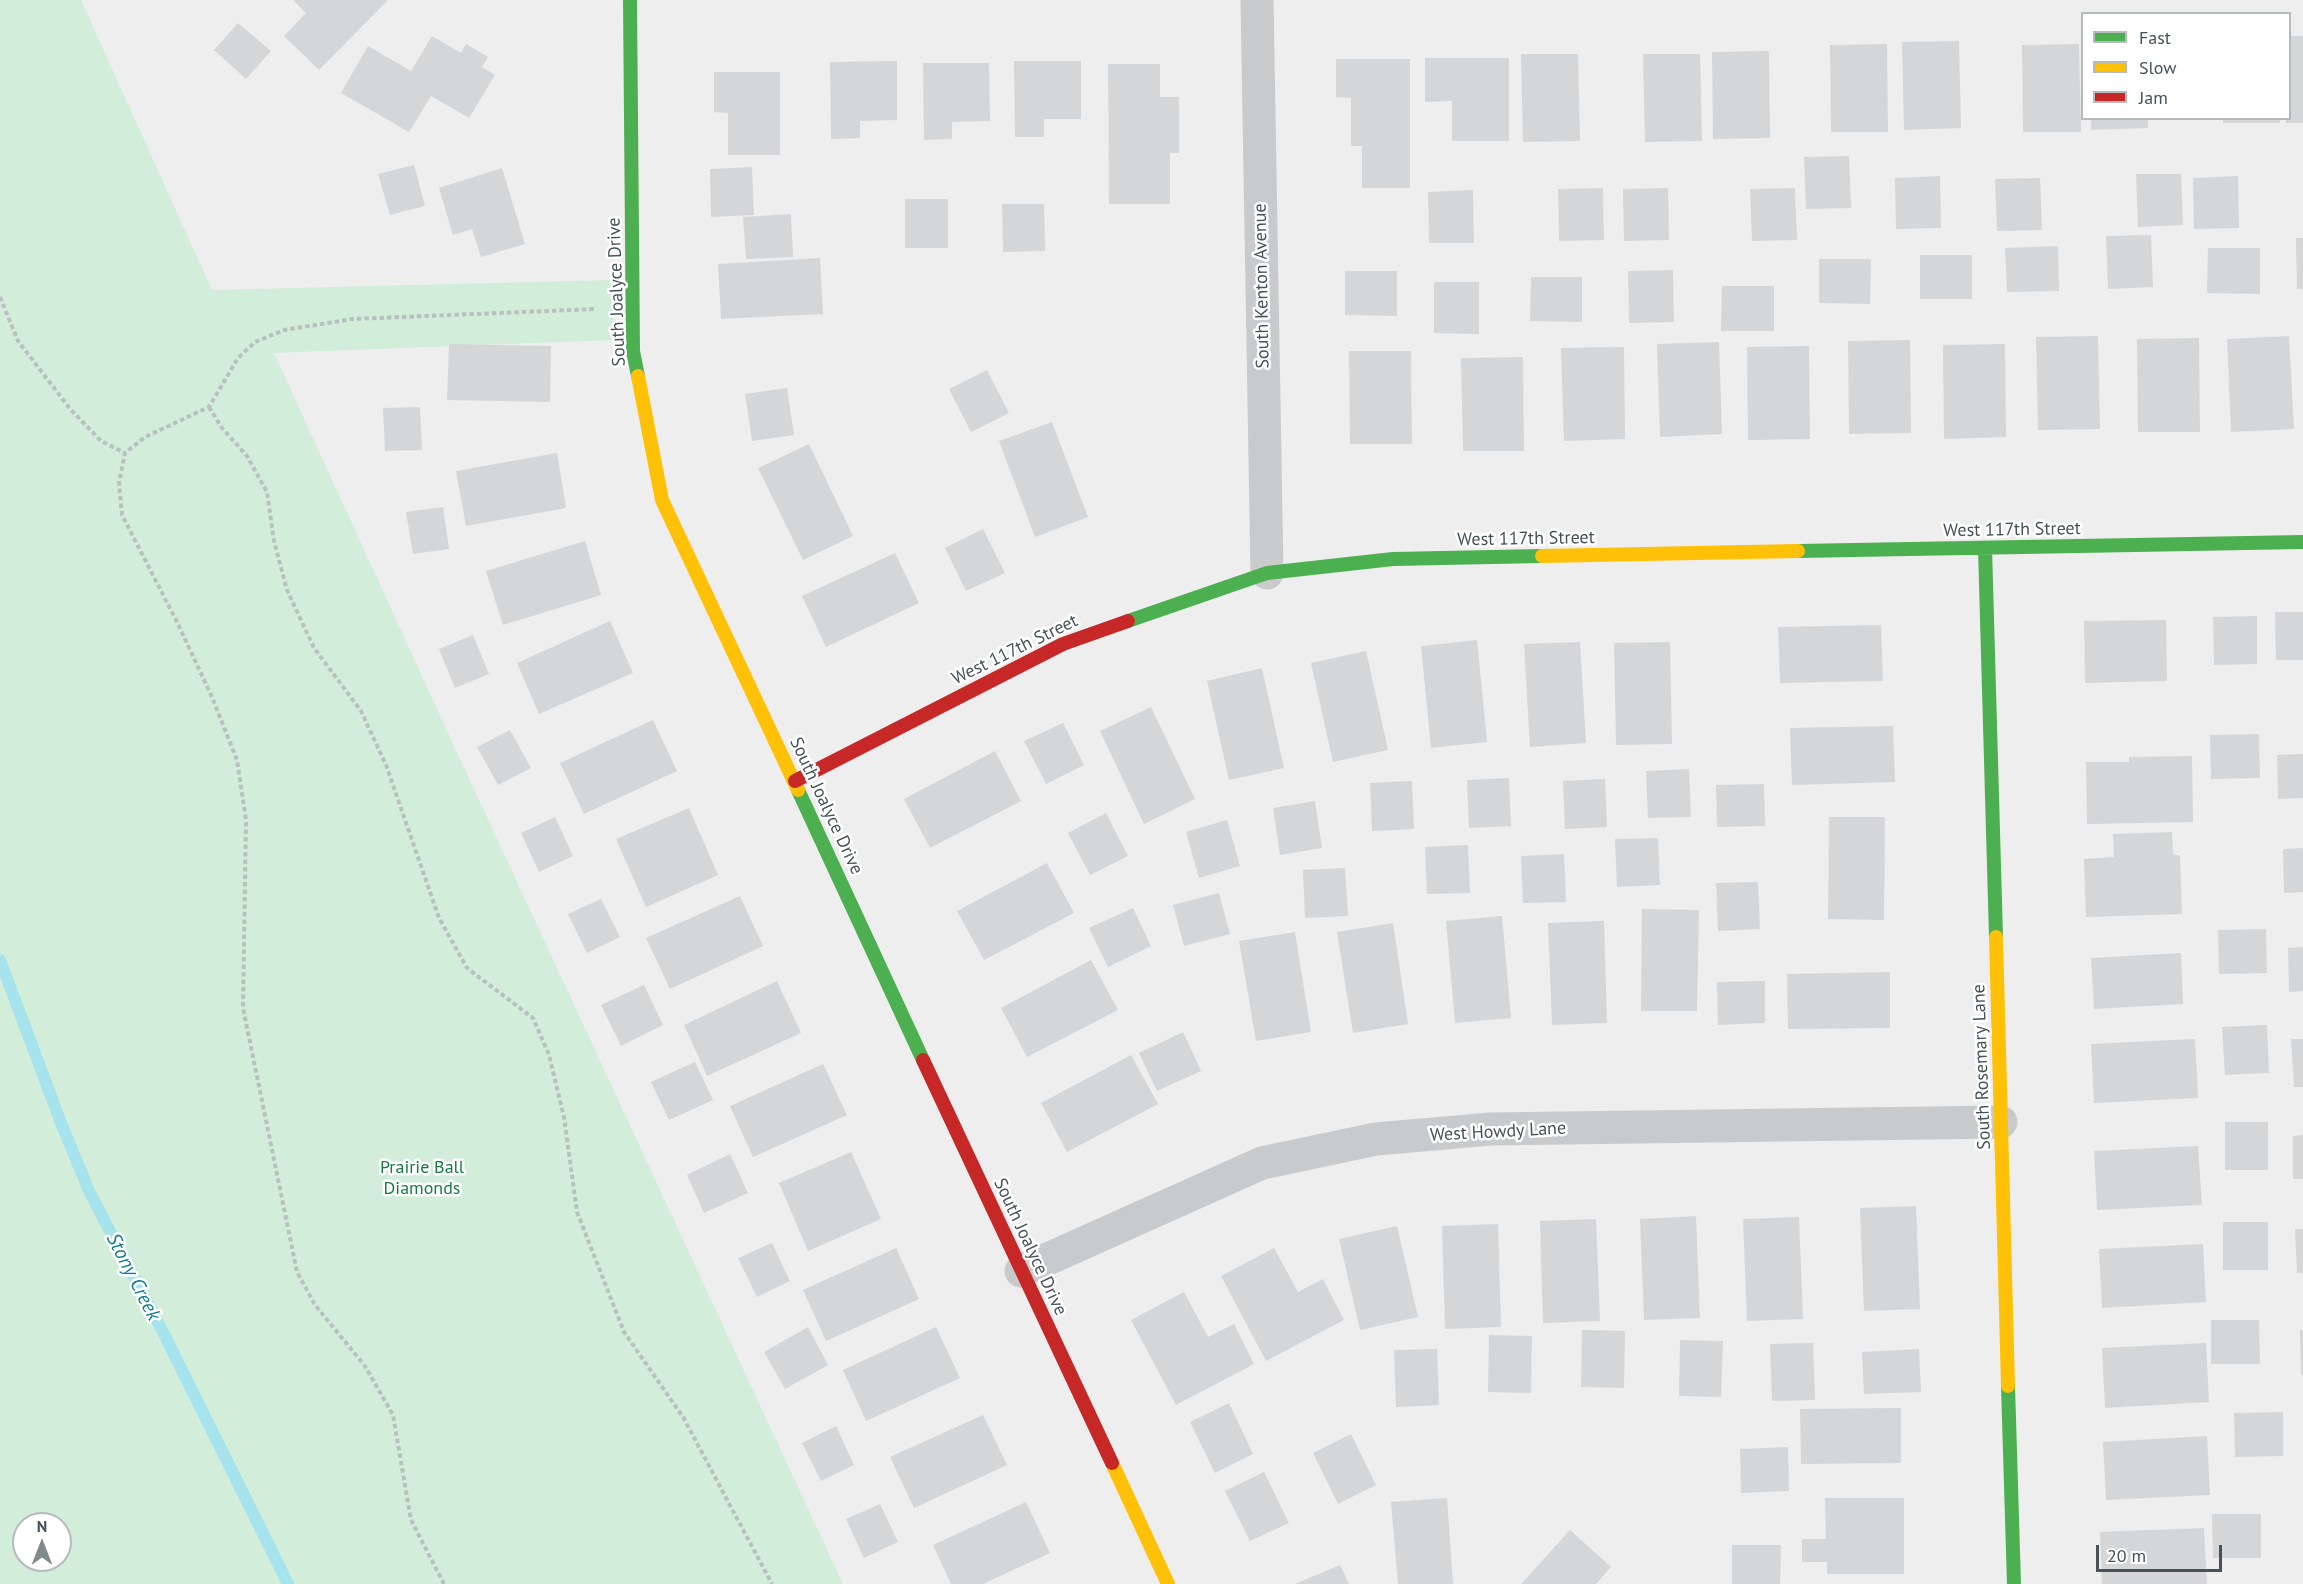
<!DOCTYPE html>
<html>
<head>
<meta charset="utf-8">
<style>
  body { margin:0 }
  #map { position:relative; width:2303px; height:1584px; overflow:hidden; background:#efeeee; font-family:"PT Sans",sans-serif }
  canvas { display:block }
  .legend { position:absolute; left:2081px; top:12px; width:210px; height:108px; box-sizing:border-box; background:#fff; border:2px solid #b5babd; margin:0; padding:8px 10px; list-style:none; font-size:18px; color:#45525a }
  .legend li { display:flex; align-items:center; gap:12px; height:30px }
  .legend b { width:30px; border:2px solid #b5babd }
  .north { position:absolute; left:12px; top:1512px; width:60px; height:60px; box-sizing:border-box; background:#fff; border:2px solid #b5babd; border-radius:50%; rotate:0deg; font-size:16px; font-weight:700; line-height:24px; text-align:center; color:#45525a }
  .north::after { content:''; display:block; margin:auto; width:21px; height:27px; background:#80898e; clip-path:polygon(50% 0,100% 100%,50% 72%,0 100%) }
  .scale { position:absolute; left:2096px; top:1545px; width:126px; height:27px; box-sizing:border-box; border:3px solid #45525a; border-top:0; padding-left:8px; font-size:18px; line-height:21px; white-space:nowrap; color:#45525a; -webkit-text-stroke:4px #fff; paint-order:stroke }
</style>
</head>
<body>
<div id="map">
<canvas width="2303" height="1584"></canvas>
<ul class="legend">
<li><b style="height:8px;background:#4caf50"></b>Fast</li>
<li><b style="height:8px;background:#ffc107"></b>Slow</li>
<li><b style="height:8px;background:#c62828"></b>Jam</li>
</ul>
<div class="north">N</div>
<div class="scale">20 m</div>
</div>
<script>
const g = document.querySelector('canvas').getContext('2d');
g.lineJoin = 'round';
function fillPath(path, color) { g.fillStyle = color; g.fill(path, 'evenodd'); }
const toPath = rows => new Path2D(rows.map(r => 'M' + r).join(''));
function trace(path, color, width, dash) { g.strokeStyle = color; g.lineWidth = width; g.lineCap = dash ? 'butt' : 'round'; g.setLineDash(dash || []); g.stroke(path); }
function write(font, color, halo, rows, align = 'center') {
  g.font = font + ' "PT Sans",sans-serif'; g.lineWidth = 5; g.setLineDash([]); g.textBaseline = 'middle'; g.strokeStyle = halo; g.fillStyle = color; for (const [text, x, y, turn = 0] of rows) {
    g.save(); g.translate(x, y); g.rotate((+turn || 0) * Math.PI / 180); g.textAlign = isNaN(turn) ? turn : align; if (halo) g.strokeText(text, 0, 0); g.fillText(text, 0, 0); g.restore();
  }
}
fillPath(toPath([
  [0,0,81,0,212,290,613,280,614,340,274,353,454,746,843,1584,0,1584],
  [24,1524,60,1524,60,1560,24,1560]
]), '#d2eeda');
trace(toPath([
  [0,960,61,1123,90,1193,163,1332,288,1584]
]), '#a6e3ec', 12);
fillPath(toPath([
  [293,0,388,0,319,70,284,36,306,13],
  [238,23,271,51,246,79,214,50],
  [432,36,461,53,466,44,488,57,482,67,495,75,469,118,431,96,409,132,341,93,368,46,411,71],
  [2290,36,2303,36,2303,123,2286,123,2286,118,2290,118],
  [1959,41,1961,128,1904,130,1902,42],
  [1887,44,1888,132,1831,132,1830,45],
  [2079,44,2081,132,2023,132,2022,45],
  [1769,51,1770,138,1713,139,1712,52],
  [1521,54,1578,54,1580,141,1523,142],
  [1643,54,1700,54,1702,141,1645,142],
  [1425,58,1509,58,1509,141,1452,141,1452,101,1425,102],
  [1336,59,1410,59,1410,188,1362,188,1362,146,1351,146,1351,98,1336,97],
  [897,61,897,120,860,121,860,138,831,139,830,62],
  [1014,61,1081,61,1081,119,1044,119,1044,137,1015,137],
  [923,63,989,63,990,121,952,122,952,139,924,140],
  [1108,64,1160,64,1160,97,1179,97,1179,153,1170,153,1170,204,1109,204],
  [714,72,780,72,780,155,728,155,728,113,714,112],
  [2091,118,2148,118,2148,128,2091,130],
  [2223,118,2280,118,2280,123,2223,123],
  [1849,156,1851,208,1806,209,1804,157],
  [414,165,425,206,390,215,378,174],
  [752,167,754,215,711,217,710,169],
  [502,168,525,244,481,257,472,229,453,235,439,188],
  [2136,174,2181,174,2183,225,2138,227],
  [1940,176,1941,228,1896,229,1895,178],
  [2238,176,2239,228,2194,229,2193,178],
  [2040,178,2042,230,1997,231,1995,179],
  [1603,188,1604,240,1559,241,1558,189],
  [1668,188,1669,240,1624,241,1623,189],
  [1795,188,1797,240,1752,241,1750,189],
  [1473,190,1474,243,1429,243,1428,192],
  [905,199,948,199,948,248,905,248],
  [1002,204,1044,204,1045,251,1003,252],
  [791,214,793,257,746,259,743,217],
  [2151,235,2153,287,2108,289,2106,236],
  [2296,238,2303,238,2303,289,2297,289],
  [2058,246,2059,291,2007,292,2005,248],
  [2208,248,2260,248,2260,294,2207,293],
  [1920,255,1972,255,1972,299,1920,299],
  [820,258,823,314,721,319,718,264],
  [1819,259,1871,259,1870,304,1819,303],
  [1673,270,1674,322,1629,323,1628,271],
  [1345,271,1397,271,1397,316,1345,315],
  [1531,277,1582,277,1582,322,1530,321],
  [1434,282,1479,282,1479,334,1434,333],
  [1722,286,1774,286,1774,331,1721,331],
  [2098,336,2100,429,2038,430,2036,337],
  [2289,336,2294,429,2231,432,2227,339],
  [2199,338,2200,432,2138,432,2137,339],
  [1910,340,1911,433,1849,434,1848,341],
  [1719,342,1722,434,1660,437,1657,344],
  [449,344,551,346,550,402,447,400],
  [2005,344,2006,437,1944,439,1943,345],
  [1809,346,1810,439,1748,440,1747,347],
  [1624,347,1625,439,1564,441,1561,348],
  [1349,351,1411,351,1412,444,1350,444],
  [1523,357,1524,451,1463,451,1461,358],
  [987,370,1009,413,971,432,949,389],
  [787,388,794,435,752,441,745,394],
  [420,407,422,450,385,451,383,408],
  [1052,422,1088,517,1035,537,999,441],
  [809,444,853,536,803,560,758,468],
  [557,453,566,508,466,526,456,471],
  [443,507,449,549,413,554,406,512],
  [983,529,1005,573,966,591,945,548],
  [585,541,601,595,503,625,486,571],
  [895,553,919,603,826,647,802,596],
  [2275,612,2303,612,2303,660,2276,660],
  [2257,616,2257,664,2214,665,2213,617],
  [2166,620,2167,681,2085,683,2084,621],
  [610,621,633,673,539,714,517,663],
  [1881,625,1883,681,1780,683,1778,627],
  [473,635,489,674,455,688,439,649],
  [1477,640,1487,742,1431,748,1421,646],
  [1580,642,1586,743,1530,747,1524,644],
  [1670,642,1672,744,1616,745,1614,643],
  [1366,651,1388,750,1333,762,1311,663],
  [1262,668,1284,768,1229,780,1207,681],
  [1151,707,1195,799,1144,824,1100,731],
  [653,720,677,771,584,814,560,763],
  [1063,723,1084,765,1046,784,1024,741],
  [1893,726,1895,782,1792,785,1790,728],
  [510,730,531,768,498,785,477,747],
  [2259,734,2260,778,2211,779,2210,735],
  [995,751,1021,801,930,848,904,799],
  [2303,754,2303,798,2278,799,2277,755],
  [2192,756,2193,822,2087,824,2086,762,2129,762,2129,757],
  [1689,769,1691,817,1648,818,1646,771],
  [1509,778,1511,826,1469,828,1467,780],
  [1605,779,1607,827,1565,829,1563,781],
  [1412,781,1414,829,1372,831,1370,783],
  [1764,784,1765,826,1717,827,1716,785],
  [1315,801,1322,848,1280,855,1273,808],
  [689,808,718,875,646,907,616,839],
  [1106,813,1128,856,1090,875,1068,833],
  [555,817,573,856,539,872,521,833],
  [1829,817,1885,817,1884,920,1828,919],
  [1227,820,1240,866,1199,878,1186,832],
  [2172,832,2173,854,2180,856,2182,914,2086,917,2084,859,2114,857,2113,834],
  [1658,838,1660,885,1617,887,1615,839],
  [1468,845,1470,893,1427,894,1425,847],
  [2303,848,2303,892,2284,893,2283,849],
  [1564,854,1566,902,1523,903,1521,856],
  [1047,863,1074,913,984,960,957,911],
  [1345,868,1348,916,1305,918,1303,870],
  [1758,882,1760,929,1718,931,1716,883],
  [1219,893,1230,934,1184,946,1173,905],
  [740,896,763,946,670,989,646,938],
  [601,899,620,937,587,953,568,914],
  [1133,908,1151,946,1108,967,1089,928],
  [1642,909,1699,910,1697,1011,1641,1011],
  [1502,916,1511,1018,1455,1023,1446,921],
  [1604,921,1607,1023,1552,1025,1548,923],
  [1393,923,1408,1024,1353,1033,1337,932],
  [2266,929,2267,973,2219,974,2218,930],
  [1295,932,1311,1032,1256,1041,1239,941],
  [2303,947,2303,991,2289,992,2288,948],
  [2181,953,2183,1004,2094,1009,2091,958],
  [1091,960,1118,1010,1027,1057,1001,1008],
  [1890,972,1890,1028,1788,1029,1787,974],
  [777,981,801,1033,707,1076,684,1025],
  [1765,981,1765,1023,1718,1025,1717,982],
  [644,985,663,1025,621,1046,601,1005],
  [2267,1025,2269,1073,2225,1075,2222,1027],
  [1183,1032,1201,1071,1157,1091,1139,1053],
  [2195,1039,2198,1098,2094,1103,2091,1044],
  [2291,1039,2303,1039,2303,1087,2294,1087],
  [1131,1055,1158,1104,1067,1152,1041,1103],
  [695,1062,713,1100,669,1120,651,1082],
  [823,1064,847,1115,753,1157,730,1106],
  [2225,1122,2268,1122,2268,1170,2225,1170],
  [2303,1135,2303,1179,2293,1179,2293,1136],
  [2198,1146,2202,1205,2097,1210,2094,1151],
  [851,1152,881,1219,808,1251,779,1183],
  [730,1154,748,1193,704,1213,687,1175],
  [1916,1206,1920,1309,1864,1311,1860,1208],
  [1696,1216,1700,1318,1644,1320,1640,1219],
  [1799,1217,1803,1319,1747,1321,1743,1219],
  [1596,1219,1600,1321,1543,1323,1540,1221],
  [2223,1222,2268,1222,2268,1270,2223,1270],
  [1498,1224,1501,1327,1445,1329,1442,1226],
  [1397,1226,1418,1317,1360,1330,1339,1239],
  [2295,1229,2303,1229,2303,1273,2297,1273],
  [772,1243,790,1281,757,1297,738,1258],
  [2203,1244,2206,1302,2102,1308,2099,1249],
  [896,1248,919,1299,826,1341,803,1290],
  [1274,1248,1298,1292,1323,1279,1344,1320,1266,1361,1221,1276],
  [1184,1292,1208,1337,1234,1324,1254,1364,1176,1405,1131,1320],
  [2211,1320,2259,1320,2260,1364,2211,1364],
  [808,1327,828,1365,785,1389,764,1352],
  [936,1327,960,1378,866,1421,843,1370],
  [1582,1330,1625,1331,1624,1388,1581,1387],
  [2300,1330,2303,1330,2303,1375,2301,1375],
  [1489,1335,1532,1336,1531,1393,1488,1392],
  [1680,1340,1723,1341,1721,1397,1679,1396],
  [1813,1343,1815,1400,1772,1401,1770,1344],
  [2206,1343,2209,1402,2105,1408,2102,1348],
  [1437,1349,1439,1405,1396,1407,1394,1350],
  [1919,1349,1921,1392,1864,1394,1862,1352],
  [1229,1403,1253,1454,1215,1473,1190,1422],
  [1901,1408,1901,1463,1801,1464,1800,1409],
  [2283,1412,2283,1456,2235,1457,2234,1413],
  [983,1415,1007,1465,914,1508,890,1457],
  [836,1426,854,1465,821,1481,802,1443],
  [1351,1434,1376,1485,1338,1504,1313,1453],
  [2207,1436,2210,1495,2106,1500,2103,1442],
  [1788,1447,1789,1491,1741,1493,1740,1449],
  [1264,1472,1289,1523,1250,1541,1225,1491],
  [1447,1498,1453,1584,1398,1584,1391,1502],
  [1825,1498,1904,1498,1904,1574,1827,1574,1827,1562,1802,1562,1802,1539,1826,1539],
  [1026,1502,1050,1553,983,1584,951,1584,933,1545],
  [880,1504,898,1542,864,1558,846,1519],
  [2212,1514,2261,1514,2261,1558,2213,1558],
  [2204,1528,2207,1584,2102,1584,2100,1532],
  [1570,1530,1611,1567,1596,1584,1521,1584],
  [1732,1545,1781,1545,1780,1584,1732,1584],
  [1340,1565,1349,1584,1295,1584]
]), '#d5d6d7');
trace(toPath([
  [0,297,18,341,71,410,101,441,125,453],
  [209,407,222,428,247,456,267,492,274,541,287,590,314,648,361,711,386,765,439,918,467,968,533,1018,549,1055,564,1117,577,1212,624,1332,683,1417,772,1584],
  [444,1584,411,1520,393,1415,365,1366,315,1305,297,1272,243,1008,246,820,237,760,212,697,177,622,122,515,119,483,125,453,145,437,209,407,238,358,255,342,284,330,353,319,596,309]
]), '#b6c2be', 4, [4.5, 3]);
trace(toPath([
  [1257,0,1267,573],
  [1021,1271,1262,1163,1376,1139,1491,1129,2001,1122]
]), '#c8cacc', 33);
trace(toPath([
  [630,0,633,351,638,376],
  [1985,548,1996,937],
  [1798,551,2303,542],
  [1128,621,1267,573,1393,559,1542,556],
  [798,790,923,1060],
  [2008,1386,2014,1584]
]), '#4caf50', 14);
trace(toPath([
  [638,376,662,500,798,790],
  [1542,556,1798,551],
  [1996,937,2008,1386],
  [1112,1463,1168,1584]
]), '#ffc107', 14);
trace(toPath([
  [795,781,1063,644,1128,621],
  [923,1060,1112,1463]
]), '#c62828', 14);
write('18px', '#45525a', '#fff', [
  ["South Kenton Avenue",1262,286,-91],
  ["South Joalyce Drive",617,292,-92],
  ["West 117th Street",2012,530,-1],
  ["West 117th Street",1526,539,-1],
  ["West 117th Street",1015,650,-26],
  ["South Joalyce Drive",826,806,65],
  ["South Rosemary Lane",1982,1067,-92],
  ["West Howdy Lane",1498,1132,-3],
  ["South Joalyce Drive",1030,1247,65]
]);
write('18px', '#177b41', '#fff', [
  ["Prairie Ball",422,1168],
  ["Diamonds",422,1189]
]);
write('italic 20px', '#0d7f90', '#fff', [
  ["Stony Creek",133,1277,63]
]);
</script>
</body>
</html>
